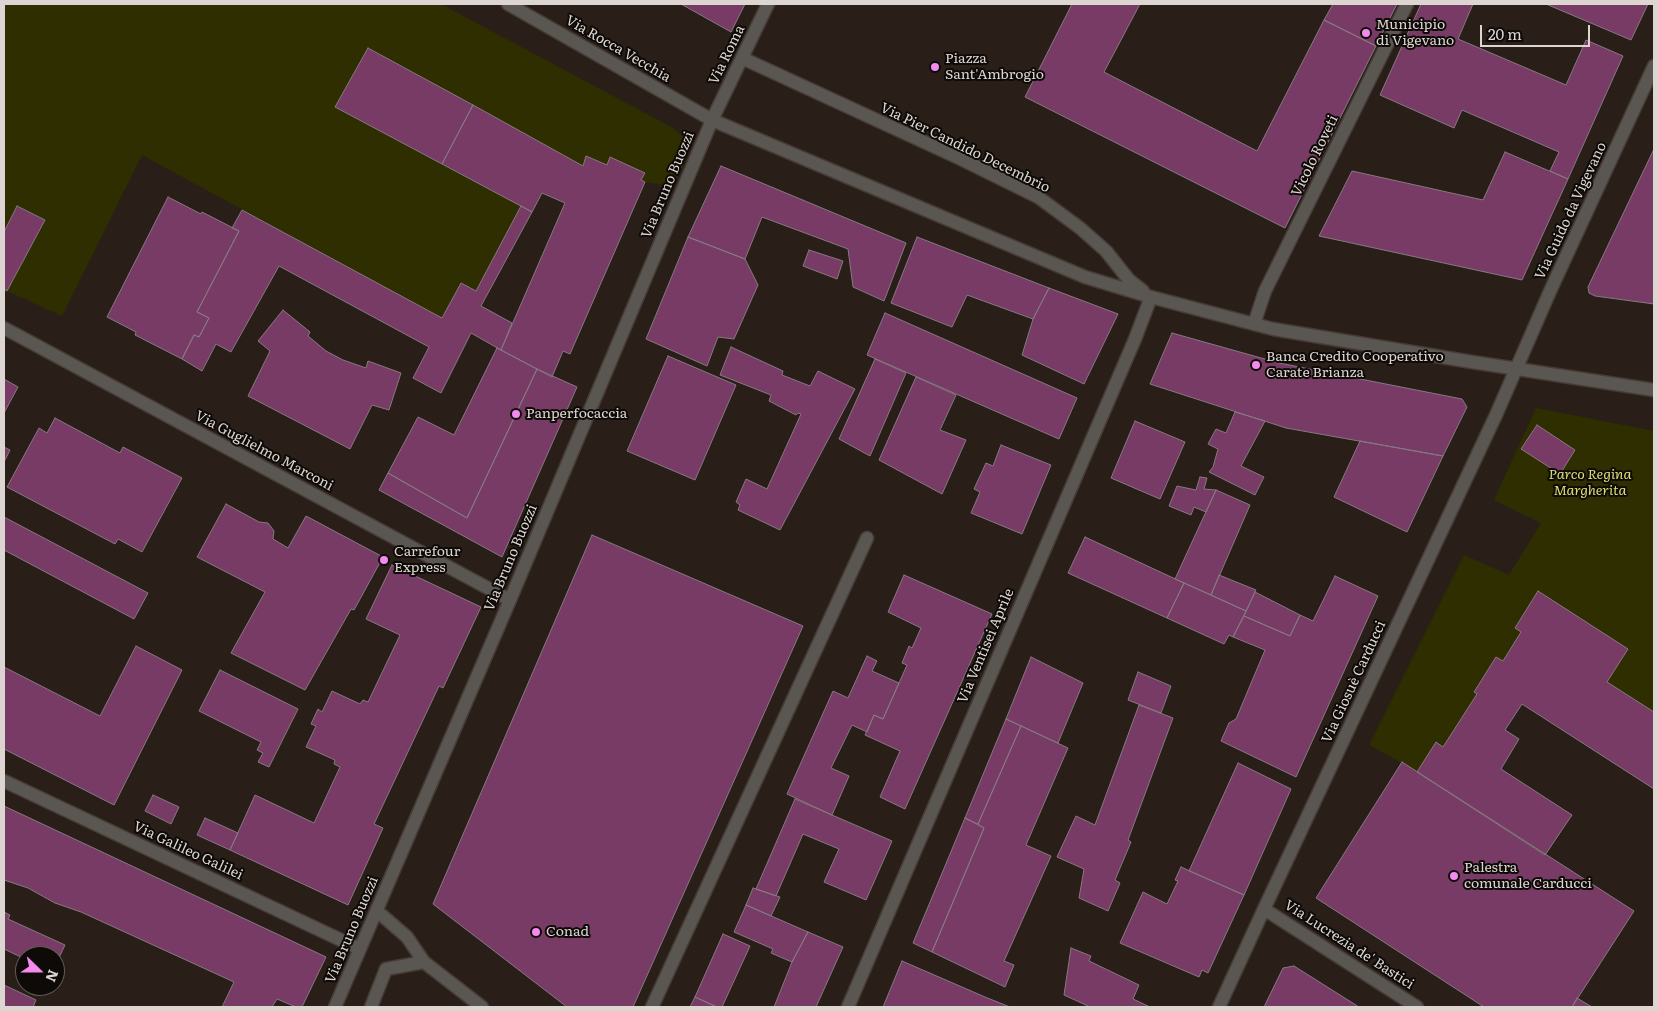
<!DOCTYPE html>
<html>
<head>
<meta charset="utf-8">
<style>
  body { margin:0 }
  #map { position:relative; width:1658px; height:1011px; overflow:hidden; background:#291f18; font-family:Literata,serif }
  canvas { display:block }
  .frame { position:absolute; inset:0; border:5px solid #dcd5d1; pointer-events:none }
  .north { position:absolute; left:15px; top:946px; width:50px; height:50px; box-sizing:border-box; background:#0e0a07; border:1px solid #605b58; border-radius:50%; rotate:112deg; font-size:14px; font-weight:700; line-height:20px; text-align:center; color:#dcd5d1 }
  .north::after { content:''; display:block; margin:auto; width:18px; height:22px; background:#f489f0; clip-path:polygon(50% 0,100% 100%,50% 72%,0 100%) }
  .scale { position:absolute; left:1480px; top:25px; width:110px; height:22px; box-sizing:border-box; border:2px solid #dcd5d1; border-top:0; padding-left:6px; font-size:15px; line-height:18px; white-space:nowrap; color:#dcd5d1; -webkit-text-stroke:4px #0e0a07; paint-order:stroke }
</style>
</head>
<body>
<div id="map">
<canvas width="1658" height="1011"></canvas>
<div class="frame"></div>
<div class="north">N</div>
<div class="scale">20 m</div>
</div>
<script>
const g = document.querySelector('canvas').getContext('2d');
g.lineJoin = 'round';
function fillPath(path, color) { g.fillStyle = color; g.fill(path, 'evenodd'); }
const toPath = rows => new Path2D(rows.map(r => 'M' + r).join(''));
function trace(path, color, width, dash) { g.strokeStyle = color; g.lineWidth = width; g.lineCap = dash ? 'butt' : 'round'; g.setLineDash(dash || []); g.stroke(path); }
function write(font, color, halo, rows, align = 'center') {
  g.font = font + ' Literata,serif'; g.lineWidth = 4; g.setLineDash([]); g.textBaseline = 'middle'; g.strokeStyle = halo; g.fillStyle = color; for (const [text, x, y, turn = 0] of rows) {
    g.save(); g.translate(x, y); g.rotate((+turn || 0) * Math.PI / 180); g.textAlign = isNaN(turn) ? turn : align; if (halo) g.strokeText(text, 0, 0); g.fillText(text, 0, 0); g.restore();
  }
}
fillPath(toPath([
  [4,4,441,4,673,128,683,137,688,150,683,167,673,182,665,185,645,182,641,180,644,173,611,158,607,165,587,156,583,166,369,48,336,107,521,206,476,291,442,318,142,155,62,316,7,291,45,220,17,206,4,232],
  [1536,408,1654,431,1654,712,1607,682,1628,649,1538,592,1515,628,1521,632,1503,661,1496,657,1474,691,1477,694,1443,747,1436,743,1417,772,1501,769,1572,815,1546,855,1577,998,1592,1007,1484,1007,1316,898,1402,763,1369,745,1464,555,1509,575,1541,523,1494,500]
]), '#2e2e00');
const building = toPath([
  [681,4,745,4,731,32,681,4],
  [1072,4,1140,4,1104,72,1257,151,1324,20,1376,46,1285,228,1025,97,1072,4],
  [1333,4,1397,4,1376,46,1324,20,1333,4],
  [1421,4,1473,4,1458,39,1566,85,1586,40,1623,56,1568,179,1550,171,1559,152,1462,110,1454,128,1380,95,1421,4],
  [1546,4,1648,4,1631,40,1546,4],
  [368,48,473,105,442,164,335,107,368,48],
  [473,105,583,166,586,156,607,165,610,157,645,173,641,180,645,182,570,354,563,351,552,377,501,350,565,203,542,193,532,212,442,164,473,105],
  [1654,149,1654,304,1595,296,1589,293,1588,287,1654,149],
  [1505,152,1568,179,1522,280,1319,236,1352,171,1483,200,1505,152],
  [721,166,906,243,884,301,853,287,848,249,762,217,745,259,688,237,721,166],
  [168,197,201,214,202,212,239,231,197,312,209,318,199,337,194,335,182,359,135,335,136,332,107,317,168,197],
  [17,206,45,220,7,291,4,289,4,232,17,206],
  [521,206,532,212,481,306,512,323,501,350,471,333,441,393,413,378,429,347,279,266,231,352,216,344,202,371,182,359,194,335,199,337,209,318,197,312,239,231,232,228,242,210,442,318,461,283,476,291,521,206],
  [688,237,745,259,758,285,734,339,718,337,707,366,646,339,688,237],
  [917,237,1049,288,1033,319,967,295,952,327,891,303,917,237],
  [809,250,843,261,837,279,803,266,809,250],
  [1049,288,1118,314,1084,384,1022,355,1033,319,1049,288],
  [283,310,310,332,308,336,326,351,343,360,366,368,368,361,401,373,389,410,372,405,350,449,248,396,270,351,258,341,283,310],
  [885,313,1077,398,1059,439,867,355,885,313],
  [1172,333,1279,363,1462,399,1467,407,1443,456,1286,428,1150,384,1172,333],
  [731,347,783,371,782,375,810,386,818,371,855,389,780,530,738,510,740,505,736,502,746,479,767,489,801,414,798,413,796,415,769,401,771,395,720,375,731,347],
  [497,348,537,369,467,518,388,473,418,417,454,435,497,348],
  [668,356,736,385,695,480,627,451,668,356],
  [875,359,906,373,870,456,839,439,875,359],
  [537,369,577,387,502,557,379,490,388,473,467,518,537,369],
  [916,377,956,395,940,430,966,440,942,494,879,460,916,377],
  [4,379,18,387,4,413,4,379],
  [1235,412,1265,421,1241,466,1264,477,1255,495,1209,472,1213,467,1218,449,1208,444,1216,429,1226,433,1235,412],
  [55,418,120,453,123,447,182,478,142,552,118,539,115,544,7,487,39,428,47,433,55,418],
  [1135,421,1185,442,1160,499,1111,478,1135,421],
  [1537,425,1575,450,1560,474,1521,449,1537,425],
  [1360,441,1443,456,1407,532,1334,497,1360,441],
  [1001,445,1051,465,1022,534,971,513,980,492,974,489,986,463,993,466,1001,445],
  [4,447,10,450,4,462,4,447],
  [1200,477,1207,478,1204,489,1216,490,1206,512,1194,507,1191,515,1169,506,1177,486,1196,490,1200,477],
  [1216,490,1250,505,1211,595,1175,579,1216,490],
  [226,504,259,522,268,523,274,531,273,539,288,548,306,516,383,557,354,610,351,609,305,690,231,653,265,592,197,557,226,504],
  [4,517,148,593,134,619,4,550,4,517],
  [592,535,803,626,633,1007,567,1007,433,904,592,535],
  [1085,537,1184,583,1167,618,1068,573,1085,537],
  [392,565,481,607,443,688,439,686,374,824,383,828,348,905,230,850,255,795,314,823,340,767,334,764,335,760,306,747,316,726,311,724,318,709,322,712,332,691,360,704,363,700,368,702,400,635,366,619,392,565],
  [904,575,992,614,905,809,880,797,900,751,865,735,874,715,883,719,907,665,902,663,909,646,912,648,921,628,888,612,904,575],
  [1219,575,1256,590,1246,611,1211,595,1219,575],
  [1335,576,1378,596,1296,777,1221,741,1229,723,1236,719,1265,650,1233,637,1244,616,1290,636,1300,615,1313,621,1335,576],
  [1184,583,1246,611,1233,637,1229,635,1224,644,1167,618,1184,583],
  [1538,591,1628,649,1607,682,1654,712,1654,789,1522,704,1505,730,1519,739,1501,769,1572,815,1545,855,1417,772,1436,742,1443,747,1477,694,1474,692,1496,657,1503,661,1521,632,1515,628,1538,591],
  [1255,592,1300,615,1290,636,1244,616,1255,592],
  [136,646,182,670,114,805,4,749,4,667,100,716,136,646],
  [867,656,877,661,872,671,899,683,883,719,874,715,867,732,852,725,831,768,849,776,832,815,787,794,833,691,848,698,867,656],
  [1031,657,1083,683,1058,743,1006,719,1031,657],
  [220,670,298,709,269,767,258,762,263,753,257,750,261,742,199,711,220,670],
  [1138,672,1171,686,1161,713,1128,700,1138,672],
  [1139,705,1173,718,1128,840,1131,842,1115,880,1120,883,1108,911,1079,898,1084,869,1057,857,1076,816,1095,825,1139,705],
  [1006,719,1021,726,978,824,965,818,1006,719],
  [1021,726,1068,748,1026,845,1051,856,1004,961,1014,965,1005,987,932,952,984,828,978,824,1021,726],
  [1402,762,1634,911,1572,1007,1484,1007,1316,898,1402,762],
  [1238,763,1291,789,1244,895,1189,871,1238,763],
  [153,795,179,807,171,824,145,811,153,795],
  [795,799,892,841,866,900,824,882,839,849,803,834,776,896,756,889,795,799],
  [4,806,326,957,302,1007,296,1007,277,999,272,1007,222,1007,234,982,81,912,55,903,28,888,4,880,4,806],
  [205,818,238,833,230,850,197,835,205,818],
  [965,818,984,828,932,952,913,943,965,818],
  [1181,867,1244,895,1208,973,1202,970,1199,977,1120,943,1143,892,1167,904,1178,881,1175,880,1181,867],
  [753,888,780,897,771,916,746,905,753,888],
  [746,905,808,932,792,962,771,953,773,949,734,932,746,905],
  [4,912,10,915,8,919,65,945,55,966,55,956,25,956,25,959,4,949,4,912],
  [808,932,843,947,816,1007,774,1007,792,962,808,932],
  [723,934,750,946,722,1007,717,1007,695,997,723,934],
  [1071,948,1091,956,1089,961,1139,985,1133,999,1150,1007,1088,1007,1088,1006,1064,995,1071,948],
  [902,961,985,997,1010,1007,883,1007,902,961],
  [1294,966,1359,1007,1264,1007,1283,968,1294,966],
  [4,985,36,1000,33,1007,4,1007,4,985],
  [695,997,717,1007,690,1007,695,997],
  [1577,998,1592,1007,1572,1007,1577,998]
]);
fillPath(building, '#783b66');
trace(building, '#867981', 1);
const minor = toPath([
  [508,4,712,120,1085,277,1151,297,1273,329,1472,362,1654,390],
  [742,58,961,159,1038,197,1080,228,1106,251,1129,280,1143,291],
  [1254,324,1265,291,1407,4],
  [4,328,510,600],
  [4,781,360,949],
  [1264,909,1417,1007],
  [377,911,407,937,424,962,482,1007],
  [335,1007,510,600,712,120,768,4],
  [371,1007,386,969,424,962],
  [652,1007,867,538],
  [848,1007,1135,339,1151,297],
  [1219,1007,1264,909,1496,415,1551,289,1654,66]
]);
trace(minor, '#463c36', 15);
trace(minor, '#5a5651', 12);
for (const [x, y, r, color] of [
  [1366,33,5,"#f489f0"],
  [935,67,5,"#f489f0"],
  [1256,365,5,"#f489f0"],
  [516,414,5,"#f489f0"],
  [384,560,5,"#f489f0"],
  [1454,876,5,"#f489f0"],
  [536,932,5,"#f489f0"]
]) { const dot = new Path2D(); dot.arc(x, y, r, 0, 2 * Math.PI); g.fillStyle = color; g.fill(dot); trace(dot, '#0e0a07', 2); }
write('14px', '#dcd5d1', '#0e0a07', [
  ["Municipio",1376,25],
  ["di Vigevano",1376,41],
  ["Piazza",945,59],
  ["Sant'Ambrogio",945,75],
  ["Banca Credito Cooperativo",1266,357],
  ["Carate Brianza",1266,373],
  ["Panperfocaccia",526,414],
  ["Carrefour",394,552],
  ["Express",394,568],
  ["Palestra",1464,868],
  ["comunale Carducci",1464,884],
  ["Conad",546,932]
], 'left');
write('14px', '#dcd5d1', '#0e0a07', [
  ["Via Rocca Vecchia",618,49,30],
  ["Via Roma",727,55,-64],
  ["Via Pier Candido Decembrio",965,148,26],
  ["Vicolo Roveti",1315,156,-64],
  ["Via Bruno Buozzi",668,185,-67],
  ["Via Guido da Vigevano",1571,211,-65],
  ["Via Guglielmo Marconi",264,451,28],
  ["Via Bruno Buozzi",511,558,-67],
  ["Via Ventisei Aprile",986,646,-67],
  ["Via Giosuè Carducci",1354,682,-65],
  ["Via Galileo Galilei",188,851,25],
  ["Via Bruno Buozzi",352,930,-67],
  ["Via Lucrezia de' Bastici",1349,945,33]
]);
write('italic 14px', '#dbdf73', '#0e0a07', [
  ["Parco Regina",1590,475],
  ["Margherita",1590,491]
]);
</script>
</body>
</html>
